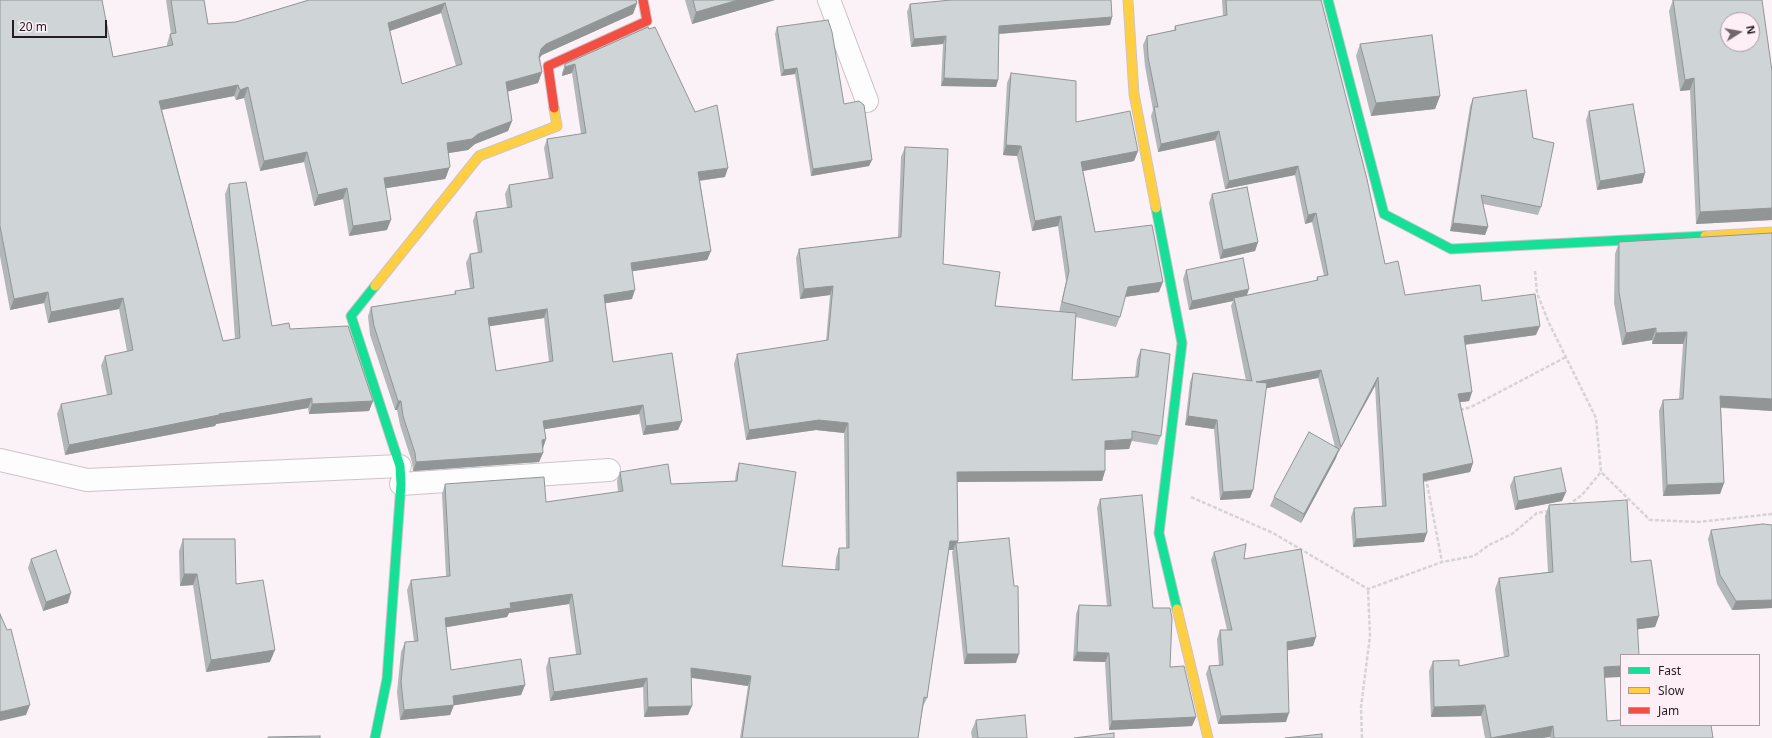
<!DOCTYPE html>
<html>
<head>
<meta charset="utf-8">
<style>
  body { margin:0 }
  #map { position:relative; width:1772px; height:738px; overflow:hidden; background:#faf2f7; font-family:"Noto Sans",sans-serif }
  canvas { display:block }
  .legend { position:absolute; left:1620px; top:654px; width:140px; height:72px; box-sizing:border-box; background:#feeff7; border:1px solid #a79ba1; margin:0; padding:5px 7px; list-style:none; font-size:12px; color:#251c21 }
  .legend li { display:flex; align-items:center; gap:8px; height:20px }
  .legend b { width:20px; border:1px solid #a79ba1 }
  .north { position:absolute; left:1720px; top:12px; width:40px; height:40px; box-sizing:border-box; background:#feeff7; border:1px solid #a79ba1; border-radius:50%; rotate:79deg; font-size:11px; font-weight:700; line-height:16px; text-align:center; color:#251c21 }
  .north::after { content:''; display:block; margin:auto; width:14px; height:18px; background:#70676c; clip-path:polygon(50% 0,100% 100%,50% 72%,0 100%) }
  .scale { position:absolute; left:12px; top:20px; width:95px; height:18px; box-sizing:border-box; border:2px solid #251c21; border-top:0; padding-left:5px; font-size:12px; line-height:14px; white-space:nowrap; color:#251c21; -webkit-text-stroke:3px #feeff7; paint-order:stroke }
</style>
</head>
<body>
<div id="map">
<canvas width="1772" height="738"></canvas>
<ul class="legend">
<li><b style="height:5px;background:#16e098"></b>Fast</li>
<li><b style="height:5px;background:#ffcf43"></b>Slow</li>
<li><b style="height:5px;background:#f24e42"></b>Jam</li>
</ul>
<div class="north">N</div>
<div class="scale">20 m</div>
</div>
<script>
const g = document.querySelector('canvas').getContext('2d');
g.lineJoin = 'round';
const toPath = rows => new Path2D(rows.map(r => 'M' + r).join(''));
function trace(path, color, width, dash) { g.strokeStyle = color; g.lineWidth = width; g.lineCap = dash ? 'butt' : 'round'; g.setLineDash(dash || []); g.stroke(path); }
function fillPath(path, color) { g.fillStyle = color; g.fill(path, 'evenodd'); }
const street = toPath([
  [829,0,867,101],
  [0,460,87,480,400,466],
  [401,484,609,470]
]);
const fast = toPath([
  [1328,0,1384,214,1451,249,1705,236],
  [1156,208,1182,343,1159,533,1177,609],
  [375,738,387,679,401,484,400,466,351,316,375,286]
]);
const slow = toPath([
  [1128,0,1134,94,1156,208],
  [1705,236,1772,232],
  [375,286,479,156,557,126,554,108],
  [1177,609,1208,738]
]);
const jam = toPath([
  [554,108,548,66,647,21,643,0]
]);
trace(street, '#ccc4c8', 24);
trace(fast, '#ccc4c8', 11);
trace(slow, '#ccc4c8', 11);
trace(jam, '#ccc4c8', 11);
trace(toPath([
  [1535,271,1537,293,1549,323,1596,418,1601,472,1650,520,1698,522,1772,514],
  [1460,410,1471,407,1566,357],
  [1426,478,1442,562],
  [1191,497,1273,533,1368,589,1442,562,1474,556,1489,545,1512,534,1537,513,1548,511],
  [1568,505,1582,495,1601,472],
  [1362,738,1361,707,1370,636,1368,589]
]), '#d6d3d5', 2.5, [4, 2]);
trace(street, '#fefdfe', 22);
trace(fast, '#16e098', 9);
trace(slow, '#ffcf43', 9);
trace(jam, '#f24e42', 9);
fillPath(toPath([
  [0,0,113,57,167,46,167,44,170,34,171,34,166,0,204,0,208,24,236,22,309,0,637,3,633,14,542,55,540,58,542,72,538,83,508,91,512,121,508,131,475,144,468,150,448,153,450,166,446,177,445,179,386,188,387,230,349,236,343,199,314,206,304,162,260,171,244,98,236,100,234,96,162,110,223,341,235,339,225,194,229,184,272,326,290,329,373,401,369,411,309,414,308,408,216,424,215,426,65,455,57,414,61,404,107,395,101,366,105,356,127,351,119,309,48,323,44,303,10,310,0,256],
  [441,13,456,66,402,84,390,31],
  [685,0,775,0,692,24],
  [1222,0,1321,0,1385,264,1405,295,1482,301,1536,335,1465,345,1472,392,1469,401,1460,402,1473,463,1470,472,1423,482,1424,542,1353,547,1351,517,1354,508,1382,506,1375,386,1337,455,1337,454,1336,458,1301,523,1270,506,1274,497,1335,447,1318,378,1266,388,1253,490,1250,498,1220,500,1214,429,1185,425,1190,382,1193,373,1246,381,1231,306,1233,301,1189,310,1183,279,1186,270,1247,295,1316,281,1317,277,1324,276,1312,222,1305,224,1295,175,1225,189,1215,140,1158,152,1151,116,1153,110,1145,66,1143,45,1147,36,1174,30,1175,26,1223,16],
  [1673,0,1772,71,1772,220,1696,224,1690,90,1680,91,1669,11],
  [910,4,1112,17,1110,25,999,34,998,80,996,87,941,86,943,44,911,47,907,12],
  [648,27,725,177,700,181,711,251,707,260,632,271,632,299,605,303,613,362,682,421,678,430,643,435,639,414,544,429,546,439,543,448,542,448,543,453,539,462,413,471,412,462,400,425,397,410,395,410,370,335,368,316,371,307,454,295,455,291,470,288,466,263,470,254,478,253,473,221,476,212,507,208,505,194,509,185,549,179,544,148,547,139,581,134,572,73,562,76,562,73,565,64],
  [544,318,549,362,496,371,489,326],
  [777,27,844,104,869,166,811,176,795,74,781,76,775,34],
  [1360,44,1440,96,1435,109,1371,116,1356,56],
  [1011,73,1076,122,1138,151,1134,161,1083,171,1095,232,1159,292,1125,297,1120,317,1116,327,1076,317,1072,380,1135,377,1137,359,1141,349,1161,436,1157,445,1132,441,1129,449,1105,450,1105,471,1102,481,957,482,958,541,957,543,1016,663,964,664,952,552,953,550,949,550,927,698,923,707,918,738,740,738,748,686,691,678,688,715,644,717,643,687,550,701,546,668,549,658,576,654,569,604,509,613,507,617,446,627,451,670,525,685,521,695,454,705,450,715,400,720,397,692,401,652,405,642,414,641,407,590,411,580,446,576,442,494,445,484,546,502,618,492,617,481,620,472,671,484,735,481,736,473,739,463,782,566,835,570,836,558,839,548,846,548,844,433,816,430,746,440,734,364,737,354,826,341,830,295,800,299,796,258,799,249,898,237,901,157,905,147,943,264,995,306,1059,312,1066,281,1058,226,1032,231,1017,156,1003,155,1007,83],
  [1473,98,1541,207,1538,215,1483,204,1488,227,1485,235,1450,231,1470,106],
  [1589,111,1645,173,1642,183,1597,190,1586,120],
  [1212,194,1258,242,1255,251,1220,259,1209,203],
  [1772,233,1772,411,1721,408,1724,483,1720,494,1663,496,1659,411,1663,400,1679,399,1683,344,1652,344,1652,340,1622,345,1614,303,1615,254,1619,242],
  [1514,477,1566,492,1562,501,1515,510,1510,486],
  [1100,499,1153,608,1170,667,1196,717,1192,726,1109,730,1105,662,1073,661,1076,614,1079,605,1107,606,1097,508],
  [1549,505,1631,562,1659,616,1655,627,1637,629,1604,678,1607,721,1713,738,1550,738,1550,737,1542,738,1485,738,1481,716,1431,717,1429,671,1433,661,1459,666,1504,657,1495,589,1499,578,1548,572,1545,516],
  [1772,525,1772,608,1732,610,1717,584,1708,539,1711,530],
  [183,539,236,584,270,662,206,672,193,585,180,586,179,551],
  [1214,552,1244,559,1316,637,1313,646,1287,650,1286,722,1218,724,1206,674,1209,666,1219,665,1217,639,1220,630,1227,630,1211,560],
  [31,559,68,603,43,611,28,568],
  [976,720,1027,738,972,738,971,732]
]), '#b2b7b9');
fillPath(toPath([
  [738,0,775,0,692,24,696,12],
  [445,3,441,13,384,33,388,23],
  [637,3,633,14,542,55,537,60,541,49,546,44],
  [1112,17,1110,25,996,34,999,26],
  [946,36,943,44,911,47,914,39],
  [575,64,572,73,562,76,565,67],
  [797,68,795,74,781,76,784,70],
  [542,72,538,83,503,93,506,82],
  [944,78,998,80,996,87,941,86],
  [1694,78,1690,90,1680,91,1685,80],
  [238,85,234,96,155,111,159,101],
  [248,87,244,98,236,100,240,90],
  [1440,96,1435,109,1371,116,1376,103],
  [512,121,508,131,475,144,468,150,443,154,447,143,478,134],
  [1219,131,1215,140,1158,152,1161,144],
  [1006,145,1021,146,1017,156,1003,155],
  [1138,151,1134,161,1078,172,1081,162],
  [307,152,304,162,260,171,264,161],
  [872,160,869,166,811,176,813,169],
  [450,166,446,177,445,179,381,189,384,178],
  [1298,166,1295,175,1225,189,1229,181],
  [728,168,725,177,695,181,698,172],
  [1645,173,1642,183,1597,190,1600,181],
  [347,188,343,199,314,206,318,195],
  [1772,208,1772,220,1696,224,1700,212],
  [1316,213,1312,222,1305,224,1308,215],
  [1061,216,1058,226,1032,231,1035,221],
  [391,220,387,230,349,236,353,226],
  [1453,223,1488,227,1485,235,1450,231],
  [1258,242,1255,251,1220,259,1223,250],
  [711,251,707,260,628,272,631,263],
  [1163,282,1159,292,1124,297,1128,287],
  [833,286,830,295,800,299,804,289],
  [1249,289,1246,298,1234,298,1233,301,1189,310,1192,301],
  [635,290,632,299,601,304,604,295],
  [48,292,44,303,10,310,14,299],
  [123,298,119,309,48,323,51,312],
  [547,309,544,318,485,327,488,318],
  [1540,326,1536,335,1461,345,1464,336],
  [1656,328,1652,340,1622,345,1626,333],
  [1687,332,1683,344,1652,344,1656,333],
  [1321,370,1318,378,1253,391,1256,382],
  [1378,377,1375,386,1337,455,1341,447],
  [1472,392,1469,401,1455,403,1458,394],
  [1720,396,1772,399,1772,411,1716,407],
  [312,398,308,408,216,424,215,426,65,455,69,445,219,414],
  [373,401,369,411,309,414,312,404],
  [398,401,401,401,397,410,395,410],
  [643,405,639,414,540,430,543,421],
  [1188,416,1217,420,1214,429,1185,425],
  [819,420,848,423,844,433,816,430,746,440,749,430],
  [682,421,678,430,643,435,646,426],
  [546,439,543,448,539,449,542,440],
  [1132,439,1129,449,1101,450,1105,441],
  [1339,449,1336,458,1301,523,1304,514],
  [543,453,539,462,413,471,416,462],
  [1473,463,1470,472,1419,482,1423,474],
  [1105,471,1102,481,954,482,957,472],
  [1724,483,1720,494,1663,496,1667,485],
  [1253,490,1250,498,1220,500,1223,492],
  [1566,492,1562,501,1515,510,1518,501],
  [1427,533,1424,542,1353,547,1356,539],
  [950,541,958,541,956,547,956,543,953,550,947,550],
  [184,574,197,574,193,585,180,586],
  [71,593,68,603,43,611,46,602],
  [572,594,569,604,509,613,507,617,442,628,445,618,510,603],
  [1772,600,1772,608,1732,610,1736,601],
  [1659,616,1655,627,1633,630,1637,619],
  [1316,637,1313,646,1284,651,1287,642],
  [275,650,270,662,206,672,211,660],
  [1077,652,1109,653,1105,662,1073,661],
  [967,654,1019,654,1016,663,964,664],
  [1621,666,1621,677,1600,678,1604,667],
  [691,668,751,676,748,686,687,677],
  [647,678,643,687,550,701,554,692],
  [525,685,521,695,450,706,453,696],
  [30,705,26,715,0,721,0,712],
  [454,705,450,715,400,720,404,710],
  [1485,705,1481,716,1431,717,1434,707],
  [692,706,688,715,644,717,648,707],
  [1289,713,1286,722,1218,724,1221,716],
  [1196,717,1192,726,1109,730,1112,721],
  [1553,726,1550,737,1542,738,1492,738]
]), '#919596');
const building = toPath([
  [0,0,102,0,113,57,173,45,170,34,176,33,171,0,204,0,208,24,236,22,309,0,636,0,637,3,546,44,541,49,539,57,542,72,506,82,512,121,478,134,472,139,447,143,450,166,449,168,384,178,391,220,353,226,347,188,318,195,307,152,264,161,248,87,240,90,238,85,159,101,223,341,240,338,229,184,246,182,272,326,289,323,290,329,348,326,373,401,312,404,312,398,219,414,219,415,69,445,61,404,112,394,105,356,133,350,123,298,51,312,48,292,14,299,0,226,0,0],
  [445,3,462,64,402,84,388,23,445,3],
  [693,0,738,0,696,12,693,0],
  [951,0,1111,0,1112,17,999,26,998,80,944,78,946,36,914,39,910,4,951,0],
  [1226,0,1321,0,1367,179,1385,264,1398,261,1405,295,1442,290,1442,291,1442,290,1480,285,1482,301,1535,294,1540,326,1464,336,1472,392,1458,394,1473,463,1423,474,1427,533,1356,539,1354,508,1386,506,1378,377,1341,447,1321,370,1256,382,1267,383,1253,490,1223,492,1217,420,1188,416,1193,373,1252,381,1234,298,1318,280,1317,277,1328,275,1316,213,1308,215,1298,166,1229,181,1219,131,1161,144,1154,107,1158,107,1148,57,1147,36,1176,30,1175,26,1227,15,1226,0],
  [1673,0,1762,0,1772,71,1772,208,1700,212,1694,78,1685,80,1673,0],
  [1728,20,1752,20,1752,44,1728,44,1728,20],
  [828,20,832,32,844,104,859,101,864,105,872,160,813,169,797,68,784,70,777,27,828,20],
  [648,27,649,29,655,27,695,112,717,105,728,168,698,172,711,251,631,263,635,290,604,295,613,362,672,353,682,421,646,426,643,405,543,421,546,439,542,440,543,453,416,462,415,453,403,416,401,401,398,401,374,326,371,307,456,294,455,291,474,288,470,254,482,252,476,212,512,207,509,185,553,178,547,139,586,133,575,64,565,67,565,64,648,27],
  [547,309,553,361,496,371,488,318,547,309],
  [1432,35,1440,96,1376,103,1360,44,1432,35],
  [1011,73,1076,81,1076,122,1130,111,1138,151,1081,162,1095,232,1152,225,1163,282,1128,287,1120,317,1062,302,1069,271,1061,216,1035,221,1021,146,1006,145,1011,73],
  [1526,90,1533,138,1554,143,1541,207,1481,195,1488,227,1453,223,1473,98,1526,90],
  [1633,104,1645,173,1600,181,1589,111,1633,104],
  [905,147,948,149,943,264,1000,272,995,306,1076,313,1072,380,1138,377,1141,349,1170,354,1161,436,1132,431,1132,439,1105,441,1105,471,957,472,958,541,950,541,927,698,924,697,918,738,742,738,751,676,691,668,692,706,648,707,647,678,554,692,549,658,581,654,572,594,510,603,511,608,445,618,451,670,521,659,525,685,453,696,454,705,404,710,401,682,405,642,418,641,411,580,450,576,445,484,544,477,546,502,623,491,620,472,668,464,671,484,737,481,739,463,796,472,782,566,839,570,839,548,849,548,848,423,819,420,749,430,737,354,828,340,833,286,804,289,799,249,901,237,905,147],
  [1247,187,1258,242,1223,250,1212,194,1247,187],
  [1772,233,1772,399,1720,396,1724,483,1667,485,1663,400,1683,399,1687,332,1656,333,1656,328,1626,333,1619,292,1619,242,1772,233],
  [1243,258,1249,289,1192,301,1186,270,1243,258],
  [1309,432,1339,449,1304,514,1274,497,1309,432],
  [1561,468,1566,492,1518,501,1514,477,1561,468],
  [1142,495,1153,608,1170,608,1172,618,1170,667,1184,666,1196,717,1112,721,1109,653,1077,652,1079,605,1111,606,1100,499,1142,495],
  [1627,500,1631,562,1651,560,1659,616,1637,619,1639,655,1621,655,1621,666,1604,667,1607,721,1621,720,1621,725,1711,725,1713,738,1554,738,1553,726,1491,738,1485,705,1434,707,1433,661,1459,660,1459,666,1509,656,1499,578,1553,572,1549,505,1627,500],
  [1763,524,1772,525,1772,600,1736,601,1720,575,1711,530,1763,524],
  [1009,538,1014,586,1018,586,1019,654,967,654,956,543,1009,538],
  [183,539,235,539,236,584,263,580,275,650,211,660,197,574,184,574,183,539],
  [1246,544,1244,559,1301,549,1316,637,1287,642,1289,713,1221,716,1209,666,1223,665,1220,630,1232,630,1214,552,1246,544],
  [56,550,71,593,46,602,31,559,56,550],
  [0,614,7,630,11,629,30,705,0,712,0,614],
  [1025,715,1027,738,978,738,976,720,1025,715],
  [1114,733,1114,738,1074,738,1114,733],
  [1322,734,1322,738,1285,738,1322,734],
  [320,736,320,738,268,738,268,737,320,736]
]);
fillPath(building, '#cfd5d7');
trace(building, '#919596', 1);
</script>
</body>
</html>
